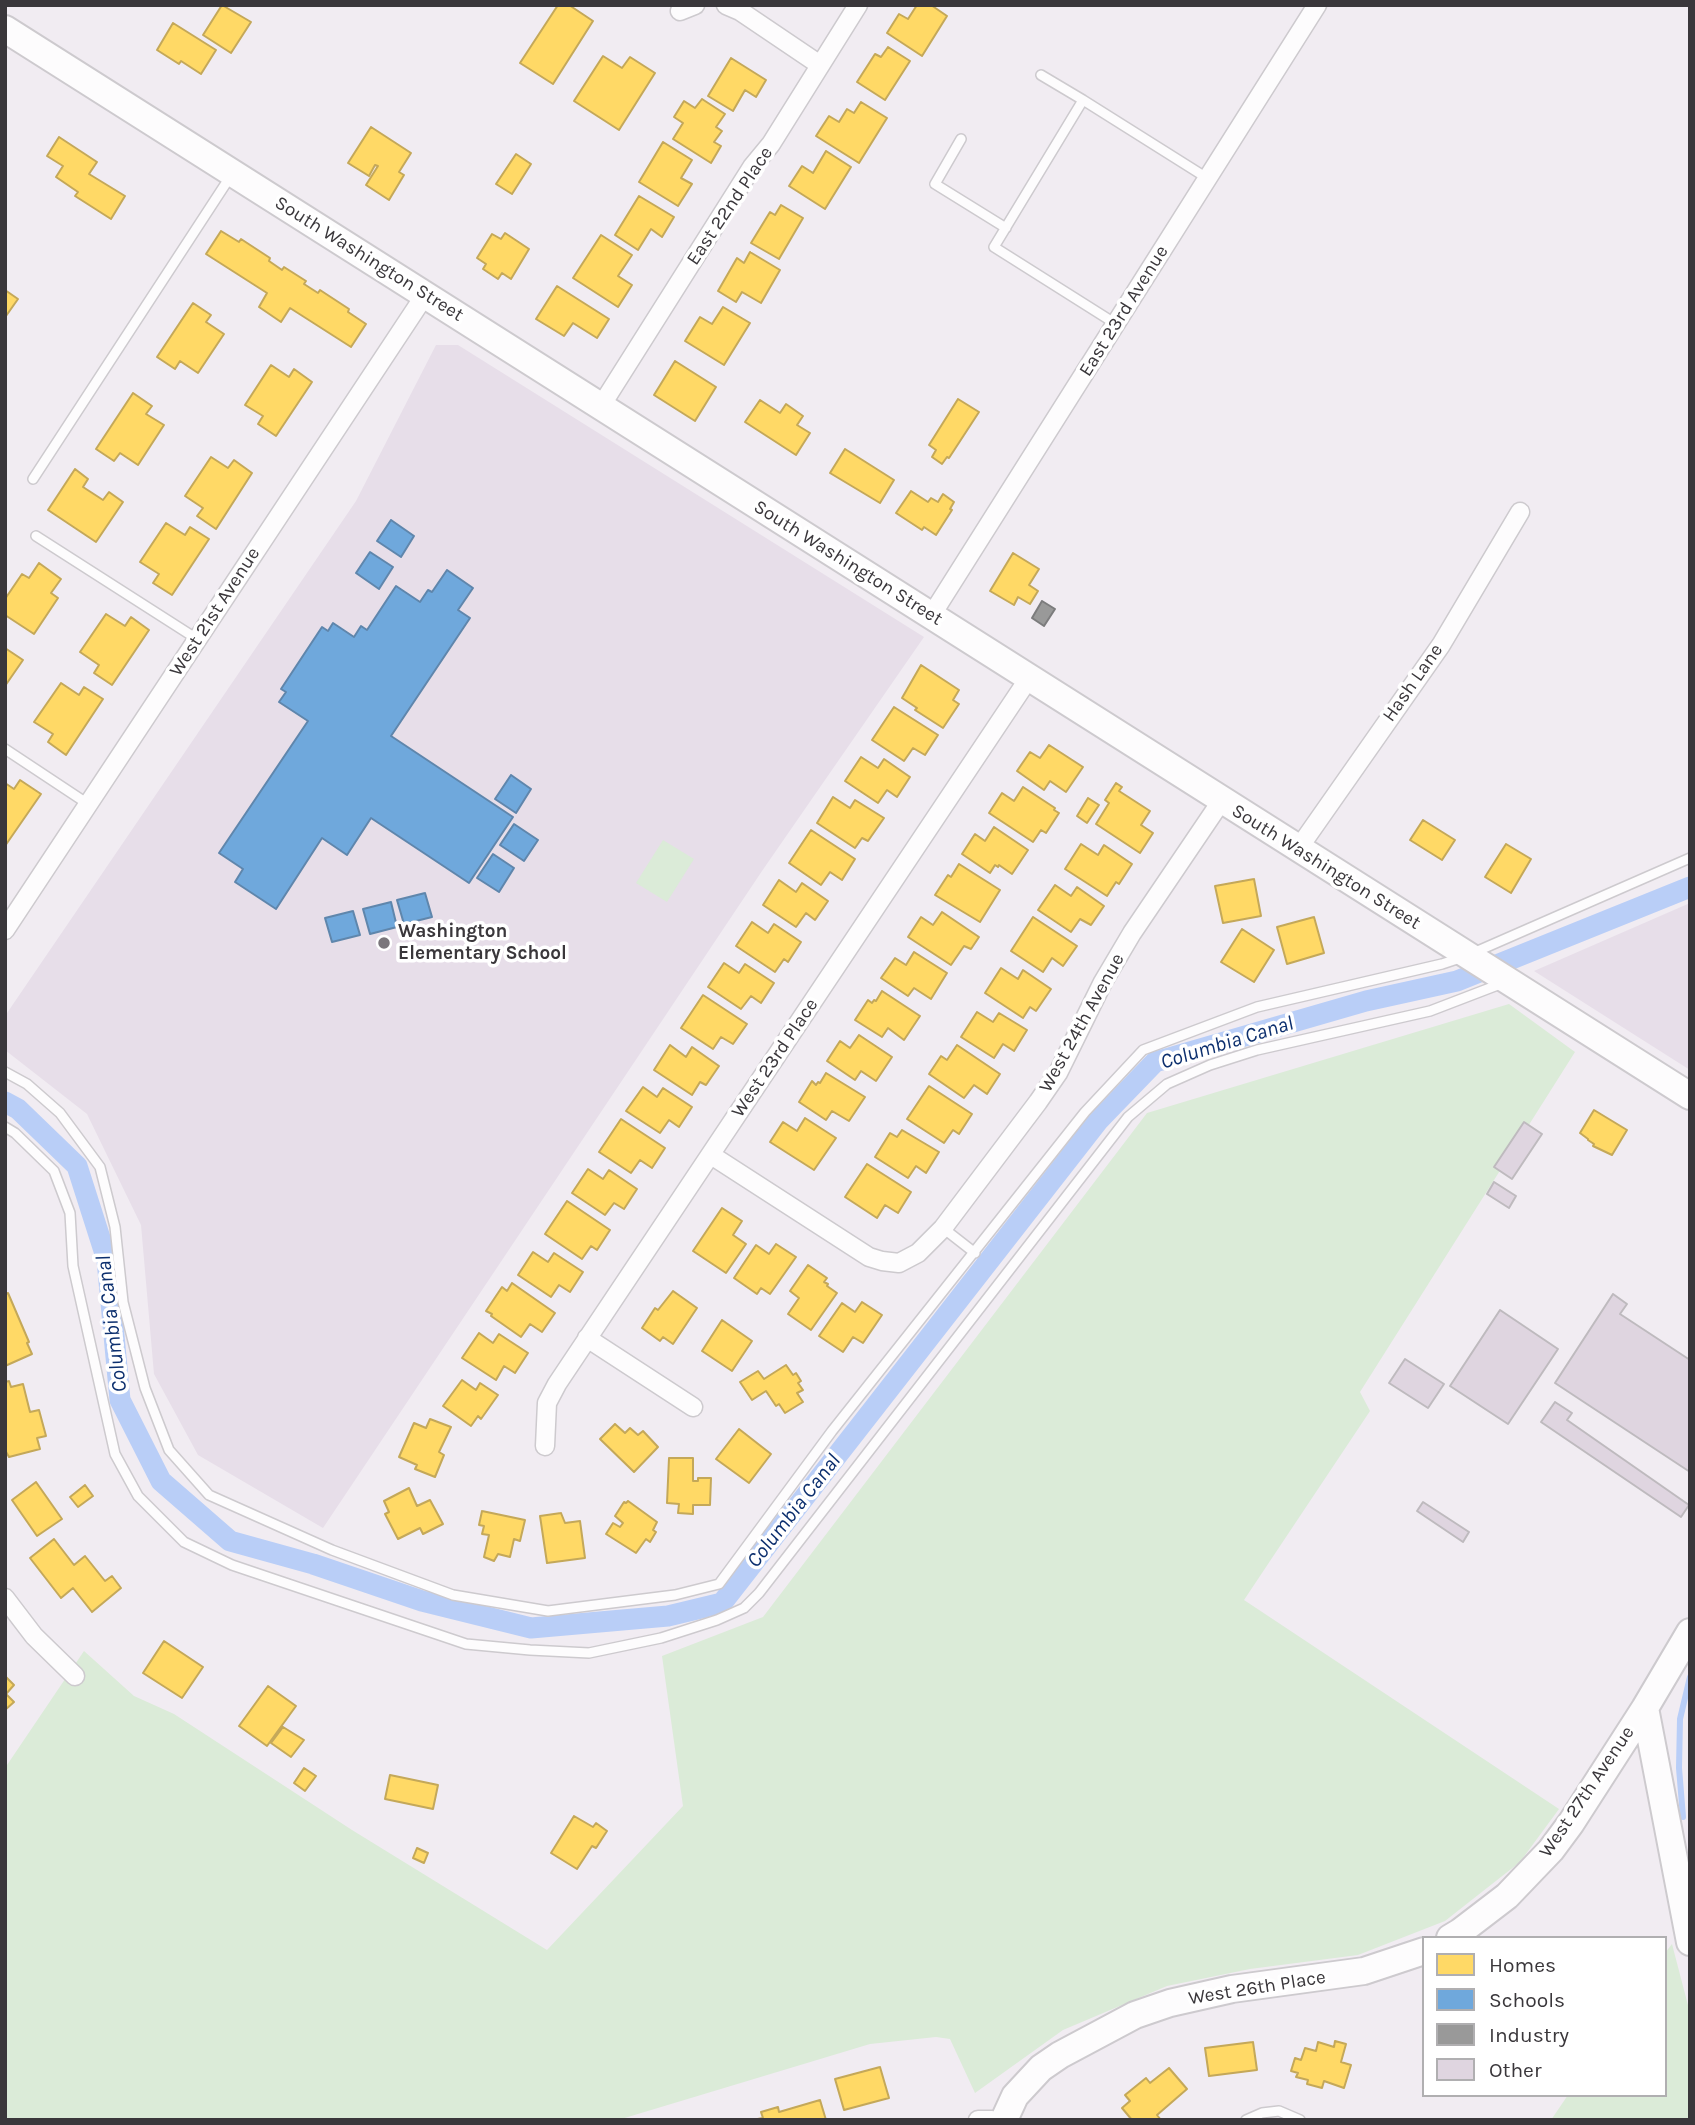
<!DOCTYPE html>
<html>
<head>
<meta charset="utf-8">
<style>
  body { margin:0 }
  #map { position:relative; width:1695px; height:2125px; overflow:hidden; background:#f1ecf2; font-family:Karla,sans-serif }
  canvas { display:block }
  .frame { position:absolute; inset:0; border:7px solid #3a373b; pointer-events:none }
  .legend { position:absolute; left:1422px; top:1936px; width:245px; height:161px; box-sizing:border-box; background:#fff; border:2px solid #b0afb1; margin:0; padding:9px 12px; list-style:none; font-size:21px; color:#3a373b }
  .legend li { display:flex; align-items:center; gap:14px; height:35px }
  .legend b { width:35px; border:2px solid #b0afb1 }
</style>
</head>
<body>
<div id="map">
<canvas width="1695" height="2125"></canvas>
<div class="frame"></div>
<ul class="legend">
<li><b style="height:19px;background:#ffd966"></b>Homes</li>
<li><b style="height:19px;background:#6fa8dc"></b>Schools</li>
<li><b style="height:19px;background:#999"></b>Industry</li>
<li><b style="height:19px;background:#dfd5e0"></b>Other</li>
</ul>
</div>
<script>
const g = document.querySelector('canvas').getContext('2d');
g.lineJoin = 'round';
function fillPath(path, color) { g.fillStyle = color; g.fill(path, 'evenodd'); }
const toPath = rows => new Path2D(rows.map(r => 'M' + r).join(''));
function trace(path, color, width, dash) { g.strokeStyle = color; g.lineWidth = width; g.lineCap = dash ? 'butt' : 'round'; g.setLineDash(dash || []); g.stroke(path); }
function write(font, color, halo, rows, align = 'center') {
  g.font = font + ' Karla,sans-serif'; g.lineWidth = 7; g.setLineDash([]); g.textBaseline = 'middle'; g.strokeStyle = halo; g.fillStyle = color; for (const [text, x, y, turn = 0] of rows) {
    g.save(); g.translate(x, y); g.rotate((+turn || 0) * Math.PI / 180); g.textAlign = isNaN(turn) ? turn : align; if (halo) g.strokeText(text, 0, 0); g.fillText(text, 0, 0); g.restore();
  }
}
fillPath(toPath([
  [436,345,458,345,924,637,762,871,323,1528,198,1455,154,1374,141,1225,87,1114,5,1050,5,1016,356,501],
  [1690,903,1690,1070,1534,971]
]), '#e7dee9');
fillPath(toPath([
  [663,840,694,859,667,902,636,883],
  [1509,1004,1575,1052,1360,1392,1370,1411,1244,1600,1559,1809,1520,1862,1445,1921,1358,1955,1250,1969,1167,1986,1063,2030,975,2093,950,2039,936,2037,870,2044,618,2120,5,2120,5,1768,84,1651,134,1696,174,1714,352,1830,547,1950,683,1806,662,1656,763,1617,1147,1113],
  [1672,1944,1690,2013,1690,2120,1551,2120,1568,2095,1665,2095,1665,1953]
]), '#dbebd8');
const homes = toPath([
  [222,5,251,22,231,53,203,35,222,5],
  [558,5,569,5,593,21,553,84,520,63,558,5],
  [917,5,931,5,947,16,922,56,887,33,899,14,908,19,917,5],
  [173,23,216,50,201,74,181,61,179,64,157,50,173,23],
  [888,47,910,61,885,100,857,82,875,54,881,57,888,47],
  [603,56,622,68,630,57,655,73,619,130,574,101,603,56],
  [731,58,766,80,756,97,745,90,733,111,708,96,731,58],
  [702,99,725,114,716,127,722,131,714,142,721,146,711,163,673,139,683,123,674,117,684,101,695,108,702,99],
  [861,102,887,118,859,163,816,136,829,116,839,122,847,109,854,113,861,102],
  [371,127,411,153,399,172,404,175,389,200,366,185,378,166,375,165,369,176,348,163,371,127],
  [59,137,97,162,89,174,125,196,111,219,75,196,78,192,56,177,63,166,47,156,59,137],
  [663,142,692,160,681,178,692,184,678,206,639,182,663,142],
  [826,151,851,167,825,209,789,186,802,166,813,173,826,151],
  [516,154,531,164,512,194,496,184,516,154],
  [639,196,674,217,662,237,651,229,638,250,615,235,639,196],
  [781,205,803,218,779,259,751,243,770,212,775,215,781,205],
  [221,231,239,242,241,239,270,258,269,261,282,270,284,267,306,281,304,284,318,293,320,290,349,309,348,312,366,324,351,347,290,308,281,322,259,307,267,293,206,254,221,231],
  [505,233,529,249,511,279,502,273,498,279,483,269,486,264,477,258,492,234,501,239,505,233],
  [601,235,632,255,618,276,632,285,618,307,573,278,601,235],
  [750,252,780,270,761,303,742,292,736,302,718,291,737,258,744,263,750,252],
  [557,286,609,319,597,338,573,323,564,336,536,319,557,286],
  [5,290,18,299,6,316,5,316,5,290],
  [193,303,211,315,206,322,224,334,198,373,180,361,175,369,157,357,193,303],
  [723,307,750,323,724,365,685,341,700,317,712,324,723,307],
  [675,361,716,387,695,421,654,395,675,361],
  [271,365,289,377,294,369,312,382,276,436,258,424,263,416,245,405,271,365],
  [133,393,152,406,146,414,164,425,138,465,120,453,114,461,96,449,133,393],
  [958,399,979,412,949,458,947,457,942,464,932,457,936,450,929,445,958,399],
  [760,400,780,413,786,404,803,416,797,425,810,433,796,455,745,422,760,400],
  [845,449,894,480,880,503,830,473,845,449],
  [211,457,228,468,234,460,252,473,216,529,197,516,203,508,185,496,211,457],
  [75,469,88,479,83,487,103,500,109,492,123,502,96,542,48,510,75,469],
  [911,491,928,502,931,498,938,502,943,494,954,502,950,509,952,510,936,535,924,527,922,530,896,513,911,491],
  [166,523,185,535,190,527,209,539,172,595,153,583,159,574,140,562,166,523],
  [1013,553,1039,569,1029,585,1038,591,1030,604,1018,597,1014,605,990,591,1013,553],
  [39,563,61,579,51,593,58,598,34,634,5,615,5,599,22,574,29,578,39,563],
  [106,614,125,626,131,617,149,630,112,685,94,673,99,665,80,652,106,614],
  [5,648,23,660,5,686,5,648],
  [921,665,959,690,953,700,959,704,943,728,915,710,917,708,902,698,921,665],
  [61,683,79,695,84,687,103,699,66,755,48,742,53,734,34,722,61,683],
  [894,707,938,735,925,755,913,748,904,761,872,740,894,707],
  [1049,745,1083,767,1066,792,1050,781,1044,790,1017,771,1030,752,1040,758,1049,745],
  [861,757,878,768,884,759,910,777,897,797,887,790,878,803,845,781,861,757],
  [20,780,41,794,5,846,5,783,14,789,20,780],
  [1116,783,1122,787,1119,791,1150,811,1141,825,1153,833,1140,853,1096,824,1109,803,1105,800,1116,783],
  [1023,787,1055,808,1054,810,1059,813,1046,833,1041,830,1033,842,989,813,1002,793,1014,801,1023,787],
  [833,797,850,808,855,800,884,818,868,841,862,838,855,848,817,823,833,797],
  [1088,798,1099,805,1087,823,1077,816,1088,798],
  [1423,820,1455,840,1442,860,1410,840,1423,820],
  [994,827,1028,850,1012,874,999,865,998,867,995,865,990,873,962,854,975,834,985,841,994,827],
  [811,830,855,859,842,880,830,872,821,885,789,863,811,830],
  [1081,844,1098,855,1104,845,1132,864,1119,884,1116,882,1107,896,1065,869,1081,844],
  [1506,844,1531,859,1511,893,1485,877,1506,844],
  [959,864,1000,890,980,922,935,895,948,875,951,877,959,864],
  [1254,879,1261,916,1223,923,1215,886,1254,879],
  [779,880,796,892,802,883,828,901,815,920,806,913,796,927,763,905,779,880],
  [1055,885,1071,896,1077,887,1104,906,1091,925,1080,919,1071,932,1038,910,1055,885],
  [942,912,979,937,971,949,964,946,951,965,908,937,921,917,933,925,942,912],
  [1033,917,1077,946,1063,966,1052,958,1043,972,1011,951,1033,917],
  [1314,917,1324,953,1287,964,1277,927,1314,917],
  [752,922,768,933,774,924,801,942,788,962,784,959,775,972,736,946,752,922],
  [1242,929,1274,950,1254,982,1221,962,1242,929],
  [914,952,947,973,931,999,914,988,908,996,881,978,895,958,906,965,914,952],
  [724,963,739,973,745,964,774,983,761,1003,751,996,741,1009,708,987,724,963],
  [1001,968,1018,979,1023,970,1051,989,1036,1011,1030,1007,1023,1018,985,993,1001,968],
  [882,991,920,1016,904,1040,888,1028,882,1037,855,1020,868,1000,872,1003,874,1000,876,1001,882,991],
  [703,995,747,1024,733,1044,721,1037,713,1049,681,1028,703,995],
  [977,1012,993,1022,999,1013,1027,1030,1014,1051,1003,1044,994,1058,961,1037,977,1012],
  [859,1035,892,1057,876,1081,861,1071,855,1080,827,1061,840,1041,850,1048,859,1035],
  [670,1045,686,1057,692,1047,719,1066,706,1085,700,1082,692,1095,654,1070,670,1045],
  [957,1045,1000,1074,987,1094,974,1085,964,1098,929,1074,941,1056,947,1060,957,1045],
  [826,1073,865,1097,849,1121,832,1111,826,1120,799,1102,812,1081,816,1085,818,1082,820,1083,826,1073],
  [929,1086,972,1114,959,1134,953,1130,944,1143,907,1119,929,1086],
  [643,1087,657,1097,663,1088,692,1107,679,1127,669,1120,660,1133,626,1111,643,1087],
  [1594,1110,1627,1130,1612,1155,1593,1146,1594,1144,1588,1140,1588,1139,1580,1133,1594,1110],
  [805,1118,836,1138,814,1170,770,1142,783,1122,797,1131,805,1118],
  [621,1119,665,1148,652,1168,640,1160,631,1173,599,1152,621,1119],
  [902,1130,939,1152,926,1173,916,1166,908,1178,875,1157,890,1133,897,1137,902,1130],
  [867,1164,911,1192,898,1213,885,1205,877,1218,845,1197,867,1164],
  [588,1169,603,1179,609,1170,637,1189,624,1209,614,1203,605,1215,572,1193,588,1169],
  [567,1201,610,1230,597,1250,591,1246,582,1259,545,1234,567,1201],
  [722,1208,742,1221,733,1235,746,1244,726,1273,693,1251,722,1208],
  [776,1244,796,1257,770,1294,761,1288,757,1294,734,1278,756,1245,769,1254,776,1244],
  [533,1252,548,1262,554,1253,583,1272,570,1292,559,1285,551,1297,518,1275,533,1252],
  [808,1265,827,1278,824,1282,828,1284,827,1286,837,1293,811,1330,788,1314,799,1298,790,1291,808,1265],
  [512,1283,555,1313,542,1332,530,1324,521,1337,491,1316,492,1314,486,1311,502,1287,507,1291,512,1283],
  [673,1291,697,1308,673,1344,663,1337,660,1341,642,1328,655,1308,658,1310,673,1291],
  [8,1293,29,1342,27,1343,32,1354,5,1366,5,1294,8,1293],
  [862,1302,882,1315,863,1343,853,1337,843,1352,819,1336,842,1303,855,1312,862,1302],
  [722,1320,752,1341,732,1371,702,1351,722,1320],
  [479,1333,493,1343,499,1334,528,1353,515,1373,504,1366,496,1380,462,1358,479,1333],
  [786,1365,793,1375,796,1373,801,1381,798,1383,803,1390,797,1393,803,1402,785,1413,779,1404,776,1406,766,1391,752,1400,740,1382,758,1371,764,1379,786,1365],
  [462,1380,476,1390,480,1383,498,1395,481,1419,478,1416,471,1426,443,1406,462,1380],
  [9,1381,11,1387,23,1384,30,1412,39,1410,46,1436,37,1438,40,1449,9,1457,5,1450,5,1382,9,1381],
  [430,1419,451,1427,439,1452,444,1455,435,1477,415,1469,417,1465,399,1457,414,1423,426,1428,430,1419],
  [615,1424,625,1433,630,1428,638,1435,643,1431,658,1447,634,1472,600,1439,615,1424],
  [739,1429,771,1454,749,1483,716,1459,739,1429],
  [669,1458,693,1458,693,1481,698,1481,698,1478,711,1478,710,1505,693,1505,693,1514,678,1513,679,1504,667,1503,669,1458],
  [36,1482,62,1519,37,1536,12,1500,36,1482],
  [85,1485,93,1496,78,1507,70,1497,85,1485],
  [409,1488,417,1506,430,1500,443,1524,423,1534,420,1528,398,1539,385,1514,389,1512,384,1501,409,1488],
  [628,1501,657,1522,653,1530,656,1532,650,1542,646,1539,636,1553,606,1534,613,1523,620,1527,623,1523,615,1516,624,1502,626,1503,628,1501],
  [482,1511,525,1520,520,1541,514,1539,510,1557,498,1554,494,1561,484,1557,489,1535,482,1534,484,1526,479,1525,482,1511],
  [561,1513,565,1523,580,1521,585,1558,547,1563,540,1516,561,1513],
  [54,1539,74,1565,85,1556,105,1581,112,1576,121,1588,92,1612,73,1588,61,1598,30,1558,54,1539],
  [164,1641,203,1667,182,1698,143,1673,164,1641],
  [5,1676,14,1685,6,1694,14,1702,5,1710,5,1676],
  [268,1686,296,1706,267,1746,239,1726,268,1686],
  [283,1727,304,1740,291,1757,271,1743,283,1727],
  [304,1768,316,1776,305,1791,294,1783,304,1768],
  [390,1775,438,1785,433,1809,385,1799,390,1775],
  [574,1816,593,1827,596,1823,607,1831,596,1848,592,1846,577,1869,551,1853,574,1816],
  [417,1848,428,1853,424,1863,413,1858,417,1848],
  [1335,2041,1346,2044,1341,2062,1351,2065,1344,2088,1324,2081,1322,2088,1307,2084,1308,2080,1296,2077,1298,2073,1291,2071,1295,2058,1301,2060,1305,2048,1316,2051,1318,2042,1334,2047,1335,2041],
  [1253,2042,1257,2070,1209,2076,1205,2048,1253,2042],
  [880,2067,889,2098,844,2110,835,2079,880,2067],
  [1169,2068,1187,2089,1157,2115,1161,2120,1132,2120,1122,2108,1130,2101,1125,2095,1146,2078,1150,2083,1169,2068],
  [820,2100,826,2120,752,2120,763,2118,761,2112,778,2107,779,2112,820,2100]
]);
fillPath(homes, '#ffd966');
trace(homes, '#c4a859', 2);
const schools = toPath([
  [391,520,414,536,401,557,377,541,391,520],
  [370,552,393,567,379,589,356,573,370,552],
  [447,570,473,588,458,610,470,618,391,736,513,817,469,883,371,818,347,855,322,838,276,909,235,882,243,869,219,853,308,721,279,702,286,692,281,689,322,627,328,631,333,623,354,637,361,626,367,630,396,586,420,602,428,590,432,592,447,570],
  [511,775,531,789,516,813,495,799,511,775],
  [514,824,538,840,524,861,500,845,514,824],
  [493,854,514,868,499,892,477,878,493,854],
  [425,893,432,917,404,924,397,900,425,893],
  [391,902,397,927,370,934,363,909,391,902],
  [353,911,360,935,332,942,325,918,353,911]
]);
fillPath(schools, '#6fa8dc');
trace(schools, '#5f86ac', 2);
const industry = toPath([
  [1042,601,1055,609,1044,626,1032,618,1042,601]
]);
fillPath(industry, '#999');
trace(industry, '#7c7c7d', 2);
trace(toPath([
  [1683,1817,1679,1768,1680,1719,1690,1677]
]), '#b9cef7', 6);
trace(toPath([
  [5,1102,18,1109,77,1166,107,1260,120,1400,161,1481,230,1541,313,1564,422,1601,531,1628,668,1616,722,1603,1098,1121,1155,1062,1366,1001,1457,981,1690,887]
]), '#b9cef7', 21);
const building = toPath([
  [1524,1122,1542,1134,1512,1179,1494,1167,1524,1122],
  [1494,1182,1516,1196,1509,1208,1487,1194,1494,1182],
  [1613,1294,1627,1304,1620,1314,1690,1360,1690,1472,1555,1383,1613,1294],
  [1500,1310,1558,1349,1508,1424,1450,1386,1500,1310],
  [1405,1359,1444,1384,1428,1408,1389,1383,1405,1359],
  [1555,1402,1572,1413,1567,1420,1689,1505,1681,1517,1541,1422,1555,1402],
  [1423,1502,1469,1532,1463,1542,1417,1511,1423,1502]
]);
fillPath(building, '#dfd5e0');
trace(building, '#bebabe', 2);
const lane = toPath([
  [1041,75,1083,100],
  [961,139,935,184,1006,228],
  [1116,324,994,247,1083,100,1207,178],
  [33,479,232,174],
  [36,536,197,639],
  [5,749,88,804],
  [1473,953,1690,858],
  [5,1072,27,1084,60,1113,100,1167,115,1227,123,1302,145,1388,169,1450,209,1495,332,1550,453,1595,548,1611,675,1595,719,1584,832,1431,1085,1112,1143,1050,1257,1007,1442,964,1460,958],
  [5,1127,15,1133,54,1171,70,1213,73,1266,115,1454,138,1496,184,1542,232,1565,466,1644,530,1650,589,1653,661,1638,717,1620,744,1608,759,1593,1128,1117,1167,1084,1210,1065,1257,1050,1430,1011,1503,983],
  [943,1228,975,1253],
  [1246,2120,1262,2113,1279,2111,1300,2120]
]);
const street = toPath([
  [726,5,740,11,820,65],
  [680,11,695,5],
  [601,406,752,167,771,144,858,5],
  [931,616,1317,5],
  [1298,849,1441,645,1520,512],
  [5,930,425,295],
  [711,1155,869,1257,882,1261,899,1263,918,1253,943,1228,1038,1102,1058,1073,1103,982,1132,933,1222,800],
  [587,1338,693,1407],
  [545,1446,547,1403,557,1384,1029,678],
  [5,1598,34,1636,75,1676],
  [978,2120,992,2120]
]);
const secondary = toPath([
  [5,29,1690,1096],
  [1645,1708,1690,1942],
  [1450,1938,1460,1932,1507,1896,1551,1850,1571,1823,1645,1708,1690,1632],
  [1004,2120,1015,2096,1041,2068,1060,2055,1135,2015,1170,2003,1232,1989,1364,1971,1424,1951]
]);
trace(lane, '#cdcace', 12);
trace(street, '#cdcace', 21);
trace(secondary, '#cdcace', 30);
trace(lane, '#fdfcfd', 9);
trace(street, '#fdfcfd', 18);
trace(secondary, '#fdfcfd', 26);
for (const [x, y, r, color] of [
  [384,943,7,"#7a767b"]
]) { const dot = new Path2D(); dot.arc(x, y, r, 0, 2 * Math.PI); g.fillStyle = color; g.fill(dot); trace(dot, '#fff', 2.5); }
write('19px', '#3a373b', '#fff', [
  ["East 22nd Place",730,206,-56],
  ["South Washington Street",369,259,32],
  ["East 23rd Avenue",1124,311,-58],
  ["South Washington Street",848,563,32],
  ["West 21st Avenue",215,612,-57],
  ["Hash Lane",1413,683,-55],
  ["South Washington Street",1326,867,32],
  ["West 24th Avenue",1082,1023,-61],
  ["West 23rd Place",775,1058,-56],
  ["West 27th Avenue",1587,1792,-56],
  ["West 26th Place",1257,1988,-9]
]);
write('bold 19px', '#3a373b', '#fff', [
  ["Washington",398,932],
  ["Elementary School",398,954]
], 'left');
write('italic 21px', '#0c2f6e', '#fff', [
  ["Columbia Canal",1227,1043,-17],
  ["Columbia Canal",112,1324,-97],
  ["Columbia Canal",794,1511,-52]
]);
</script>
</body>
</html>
